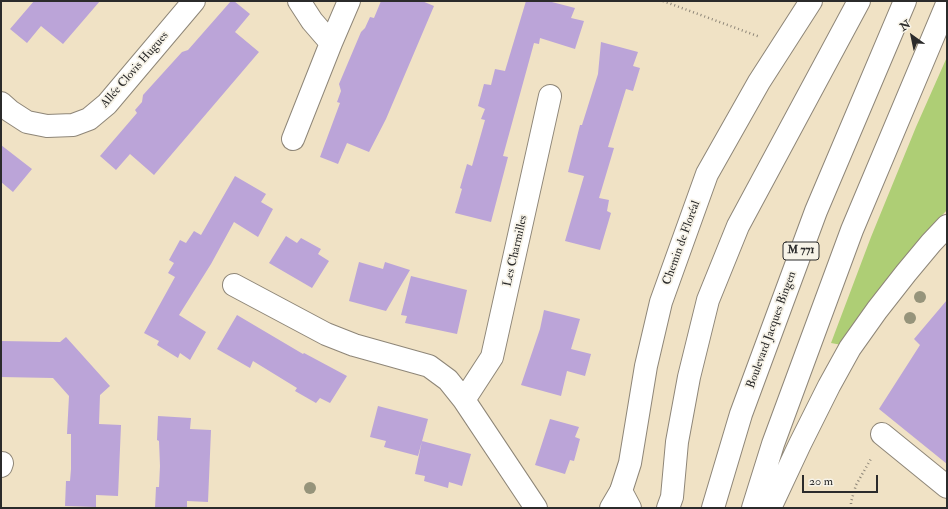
<!DOCTYPE html>
<html>
<head>
<meta charset="utf-8">
<style>
  body { margin:0 }
  #map { position:relative; width:948px; height:509px; overflow:hidden; background:#f0e2c5; font-family:"IM FELL Double Pica",serif }
  canvas { display:block }
  .frame { position:absolute; inset:0; border:2px solid #2b2b2b; pointer-events:none }
  .north { position:absolute; left:892px; top:16px; width:40px; height:40px; -webkit-text-stroke:3px #f7f3e8; paint-order:stroke; rotate:327deg; font-size:11px; font-weight:700; line-height:16px; text-align:center; color:#2b2b2b }
  .north::after { content:''; display:block; margin:auto; width:14px; height:18px; background:#2b2b2b; clip-path:polygon(50% 0,100% 100%,50% 72%,0 100%) }
  .scale { position:absolute; left:802px; top:475px; width:76px; height:18px; box-sizing:border-box; border:2px solid #2b2b2b; border-top:0; padding-left:5px; font-size:12px; line-height:14px; white-space:nowrap; color:#2b2b2b; -webkit-text-stroke:3px #f7f3e8; paint-order:stroke }
</style>
</head>
<body>
<div id="map">
<canvas width="948" height="509"></canvas>
<div class="frame"></div>
<div class="north">N</div>
<div class="scale">20 m</div>
</div>
<script>
const g = document.querySelector('canvas').getContext('2d');
g.lineJoin = 'round';
function fillPath(path, color) { g.fillStyle = color; g.fill(path, 'evenodd'); }
const toPath = rows => new Path2D(rows.map(r => 'M' + r).join(''));
function trace(path, color, width, dash) { g.strokeStyle = color; g.lineWidth = width; g.lineCap = dash ? 'butt' : 'round'; g.setLineDash(dash || []); g.stroke(path); }
function write(font, color, halo, rows, align = 'center') {
  g.font = font + ' "IM FELL Double Pica",serif'; g.lineWidth = 3.5; g.setLineDash([]); g.textBaseline = 'middle'; g.strokeStyle = halo; g.fillStyle = color; for (const [text, x, y, turn = 0] of rows) {
    g.save(); g.translate(x, y); g.rotate((+turn || 0) * Math.PI / 180); g.textAlign = isNaN(turn) ? turn : align; if (halo) g.strokeText(text, 0, 0); g.fillText(text, 0, 0); g.restore();
  }
}
fillPath(toPath([
  [947,57,947,210,918,241,868,305,842,345,831,343,871,237,916,127]
]), '#aece75');
fillPath(toPath([
  [34,1,100,1,63,44,41,26,27,43,10,29],
  [231,1,234,1,250,14,235,32,259,52,154,175,130,154,116,170,100,156,137,113,135,110,142,102,143,95,182,52,188,50],
  [381,1,422,1,434,6,386,119,369,152,347,143,338,164,320,157,340,103,337,102,341,91,339,84,361,32,365,28,370,17,374,18],
  [526,1,548,1,575,8,571,18,584,21,575,49,540,38,539,44,534,43,503,156,508,157,491,222,455,213,462,189,460,188,467,164,472,166,485,120,481,119,485,109,478,106,484,84,491,85,495,69,505,71],
  [601,42,638,52,633,66,640,68,633,91,626,89,608,147,614,148,599,198,609,200,607,211,611,213,600,250,565,241,584,176,568,172,580,125,582,125,598,74],
  [1,145,32,169,13,192,1,182],
  [235,176,266,194,261,202,273,209,258,237,234,222,211,264,179,315,206,332,190,360,180,353,178,358,157,345,159,341,144,333,175,277,168,273,174,263,169,260,180,240,186,243,194,231,201,235],
  [286,236,297,243,301,238,321,249,318,254,329,261,312,288,269,263],
  [359,262,383,269,385,262,410,270,386,311,349,301],
  [411,276,467,290,457,334,405,323,407,316,401,315],
  [947,300,947,464,879,409,920,345,914,339],
  [544,310,580,319,571,349,591,354,585,376,567,371,561,396,521,385,540,329],
  [237,315,303,354,304,353,347,376,330,403,320,398,316,403,295,391,297,388,253,361,250,368,217,349],
  [66,337,110,386,100,395,99,424,121,425,118,496,96,495,96,507,65,506,66,481,70,481,71,469,71,434,67,434,69,396,53,378,1,377,1,341,60,342],
  [378,406,428,419,418,456,384,447,386,441,370,437],
  [158,416,191,418,190,429,211,430,208,502,187,501,187,508,155,508,156,487,159,487,160,466,159,441,157,440],
  [550,419,579,427,575,437,580,439,574,461,570,460,565,474,535,465],
  [422,441,471,454,462,486,449,482,448,488,424,481,425,476,415,474]
]), '#bba4d8');
const minor = toPath([
  [299,1,312,21,331,43],
  [1,103,10,111,27,122,47,126,73,125,89,119,107,104,194,1],
  [293,139,331,43,349,1],
  [234,285,326,334,354,345,429,366,448,380,464,400,536,508],
  [464,400,492,357,550,96],
  [882,434,947,487],
  [1,466,2,463],
  [611,508,621,491,630,463,646,366,661,302,707,174,759,82,811,1]
]);
const highway = toPath([
  [621,491,630,508],
  [668,508,672,497,677,442,689,377,708,300,738,226,859,1],
  [713,508,741,414,816,211,905,1],
  [753,508,773,444,852,230,947,4],
  [770,508,800,444,829,386,850,348,877,310,906,273,931,243,947,226]
]);
trace(minor, '#8e8678', 24);
trace(highway, '#8e8678', 24);
trace(toPath([
  [663,1,760,37],
  [851,508,851,502,856,485,872,457]
]), '#8e8678', 2.5, [1, 3]);
trace(minor, '#fff', 22);
trace(highway, '#fff', 22);
g.fillStyle = '#96947b';
for (const [x, y] of [
  [920,297],
  [910,318],
  [310,488]
]) { g.beginPath(); g.arc(x, y, 6, 0, 2 * Math.PI); g.fill(); }
for (const [x, y, w] of [
  [801,251,36]
]) { const box = new Path2D(); box.roundRect(x - w / 2, y - 9, w, 18, 3); g.fillStyle = '#f7f3e8'; g.fill(box); trace(box, '#2b2b2b', 1); }
write('bold 11px', '#2b2b2b', null, [
  ["M 771",801,251]
]);
write('12px', '#2b2b2b', '#f7f3e8', [
  ["Allée Clovis Hugues",135,70,-49],
  ["Chemin de Floréal",682,243,-70],
  ["Les Charmilles",516,251,-77],
  ["Boulevard Jacques Bingen",772,330,-70]
]);
</script>
</body>
</html>
